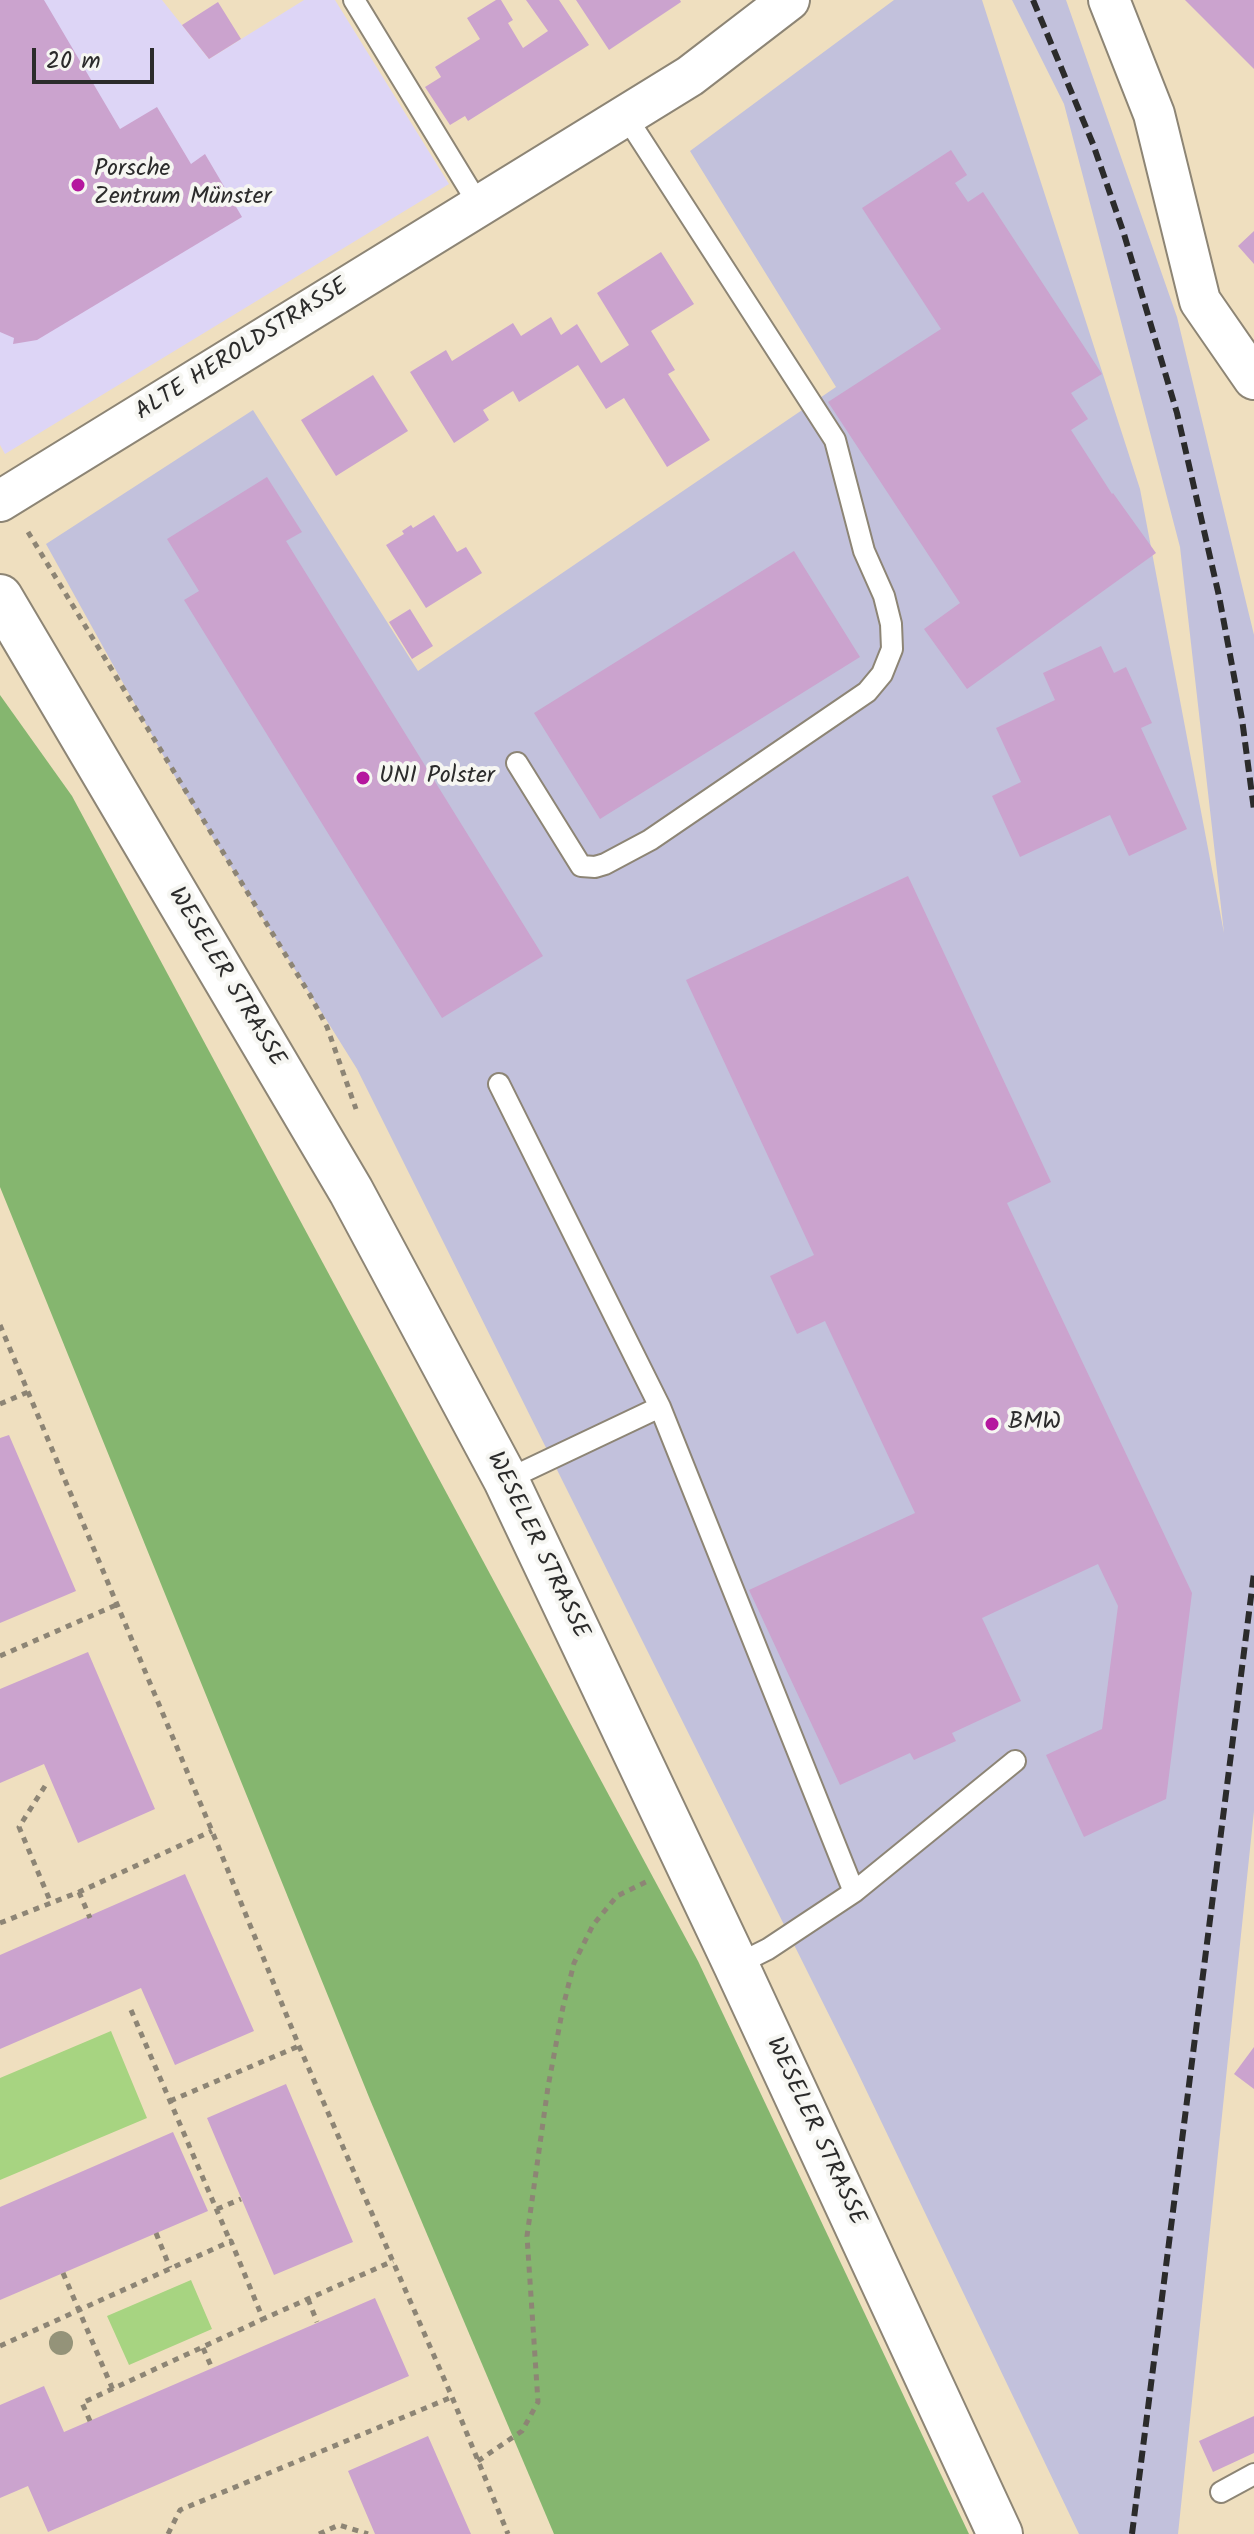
<!DOCTYPE html>
<html>
<head>
<meta charset="utf-8">
<style>
  body { margin:0 }
  #map { position:relative; width:1254px; height:2534px; overflow:hidden; background:#efdfbf; font-family:Kalam,sans-serif }
  canvas { display:block }
  .scale { position:absolute; left:32px; top:48px; width:122px; height:36px; box-sizing:border-box; border:4px solid #2b2b2b; border-top:0; padding-left:10px; font-size:24px; line-height:28px; white-space:nowrap; color:#2b2b2b; -webkit-text-stroke:6px #f6f6f2; paint-order:stroke }
</style>
</head>
<body>
<div id="map">
<canvas width="1254" height="2534"></canvas>
<div class="scale">20 m</div>
</div>
<script>
const g = document.querySelector('canvas').getContext('2d');
g.lineJoin = 'round';
function fillPath(path, color) { g.fillStyle = color; g.fill(path, 'evenodd'); }
const toPath = rows => new Path2D(rows.map(r => 'M' + r).join(''));
function trace(path, color, width, dash) { g.strokeStyle = color; g.lineWidth = width; g.lineCap = dash ? 'butt' : 'round'; g.setLineDash(dash || []); g.stroke(path); }
function write(font, color, halo, rows, align = 'center') {
  g.font = font + ' Kalam,sans-serif'; g.lineWidth = 8; g.setLineDash([]); g.textBaseline = 'middle'; g.strokeStyle = halo; g.fillStyle = color; for (const [text, x, y, turn = 0] of rows) {
    g.save(); g.translate(x, y); g.rotate((+turn || 0) * Math.PI / 180); g.textAlign = isNaN(turn) ? turn : align; if (halo) g.strokeText(text, 0, 0); g.fillText(text, 0, 0); g.restore();
  }
}
fillPath(toPath([
  [0,0,162,0,209,59,304,0,335,0,449,184,5,454,0,445]
]), '#ddd5f6');
fillPath(toPath([
  [894,0,982,0,1140,489,1224,933,1180,547,1064,104,1012,0,1066,0,1177,317,1254,635,1254,1811,1178,2534,1079,2534,856,2069,357,1069,178,782,46,544,253,410,418,671,836,387,690,151]
]), '#c2c1dc');
fillPath(toPath([
  [111,2031,147,2118,0,2180,0,2078],
  [191,2280,212,2329,129,2365,107,2316]
]), '#a7d481');
fillPath(toPath([
  [0,695,72,796,698,1961,969,2534,554,2534,371,2102,0,1187]
]), '#85b66f');
fillPath(toPath([
  [0,0,44,0,120,129,157,107,191,164,205,154,242,217,37,340,13,344,14,338,0,332],
  [496,0,501,0,513,20,508,23,523,48,548,31,526,0,559,0,589,45,468,121,465,116,450,125,425,87,441,77,435,67,480,39,467,18],
  [576,0,680,0,681,2,609,50],
  [1185,0,1254,0,1254,69],
  [218,2,241,39,209,59,182,25],
  [951,150,967,175,955,183,968,202,983,192,1102,374,1071,393,1088,419,1071,430,1112,494,1113,493,1156,553,967,689,924,629,960,603,828,402,941,329,862,208],
  [1254,231,1254,264,1238,246],
  [661,252,694,304,651,331,675,370,668,374,710,440,667,467,624,398,606,409,578,365,519,402,513,391,483,410,489,420,454,443,410,372,446,350,452,361,513,323,521,336,551,317,561,335,577,324,601,363,629,345,597,293],
  [373,375,408,431,336,476,301,420],
  [267,477,302,532,286,541,543,956,442,1018,184,600,199,591,167,539],
  [434,515,457,552,466,547,482,573,426,608,386,545,404,534,402,531,411,525,413,528],
  [794,551,860,657,600,819,534,713],
  [410,609,433,646,412,659,389,622],
  [1101,646,1114,673,1126,667,1152,723,1141,728,1187,829,1129,856,1110,815,1020,857,992,796,1021,782,996,728,1055,700,1043,673],
  [908,876,1051,1182,1007,1203,1192,1593,1166,1799,1084,1837,1046,1755,1102,1729,1118,1606,1098,1564,982,1618,1021,1701,952,1733,956,1741,914,1760,910,1753,840,1785,749,1590,915,1513,825,1321,797,1334,770,1276,814,1255,686,980],
  [9,1435,76,1591,0,1623,0,1438],
  [88,1652,155,1809,78,1843,44,1764,0,1783,0,1689],
  [185,1874,254,2031,175,2065,141,1988,0,2049,0,1955],
  [1254,2047,1254,2089,1234,2074],
  [286,2084,353,2242,274,2275,207,2118],
  [173,2132,208,2211,0,2300,0,2207],
  [375,2298,409,2376,48,2532,28,2486,0,2498,0,2405,44,2386,64,2432],
  [1254,2416,1254,2453,1213,2472,1199,2441],
  [428,2436,471,2534,375,2534,348,2471]
]), '#cba3ce');
const lane = toPath([
  [354,0,479,205],
  [517,763,581,866,595,867,605,864,650,840,867,692,882,674,892,649,891,624,884,596,864,551,835,440,625,115],
  [499,1084,660,1407,854,1892],
  [506,1480,660,1407],
  [736,1965,768,1949,854,1892,1015,1761],
  [1221,2492,1254,2474]
]);
const street = toPath([
  [1109,0,1154,114,1200,301,1254,379],
  [0,501,690,76,789,0]
]);
const secondary = toPath([
  [0,597,351,1191,506,1480,736,1965,1000,2534]
]);
trace(lane, '#8d8575', 24);
trace(street, '#8d8575', 44);
trace(secondary, '#8d8575', 48);
trace(toPath([
  [28,532,310,995,327,1027,356,1109],
  [0,1325,212,1831,299,2046,452,2397,508,2534],
  [0,1404,28,1392],
  [0,1656,116,1605],
  [45,1786,19,1827,51,1903],
  [79,1892,90,1918],
  [0,1923,79,1892,212,1831],
  [131,2010,230,2241],
  [170,2101,299,2046],
  [217,2209,241,2199],
  [156,2233,170,2268],
  [63,2273,113,2390],
  [308,2299,317,2322],
  [0,2346,231,2241,263,2319,393,2261],
  [203,2348,212,2368],
  [90,2421,82,2403,263,2319],
  [478,2461,522,2431,538,2402,527,2236,548,2087,563,2007,574,1963,593,1925,617,1896,650,1880],
  [168,2534,180,2510,452,2397],
  [319,2534,339,2525,368,2534]
]), '#8d8575', 5, [6, 6]);
trace(lane, '#fff', 20);
trace(street, '#fff', 40);
trace(secondary, '#fff', 44);
trace(toPath([
  [1033,0,1093,144,1124,234,1177,413,1219,596,1242,719,1254,810],
  [1132,2534,1254,1573]
]), '#2b2b2b', 6, [12, 6]);
g.fillStyle = '#949379';
for (const [x, y] of [
  [61,2343]
]) { g.beginPath(); g.arc(x, y, 12, 0, 2 * Math.PI); g.fill(); }
for (const [x, y, r, color] of [
  [78,185,8,"#b5179e"],
  [363,778,8,"#b5179e"],
  [992,1424,8,"#b5179e"]
]) { const dot = new Path2D(); dot.arc(x, y, r, 0, 2 * Math.PI); g.fillStyle = color; g.fill(dot); trace(dot, '#f6f6f2', 3); }
write('24px', '#2b2b2b', '#f6f6f2', [
  ["Porsche",94,171],
  ["Zentrum Münster",94,199],
  ["UNI Polster",379,778],
  ["BMW",1008,1424]
], 'left');
write('24px', '#2b2b2b', '#f6f6f2', [
  ["ALTE HEROLDSTRASSE",243,351,-32],
  ["WESELER STRASSE",225,978,59],
  ["WESELER STRASSE",536,1546,64],
  ["WESELER STRASSE",814,2132,65]
]);
</script>
</body>
</html>
